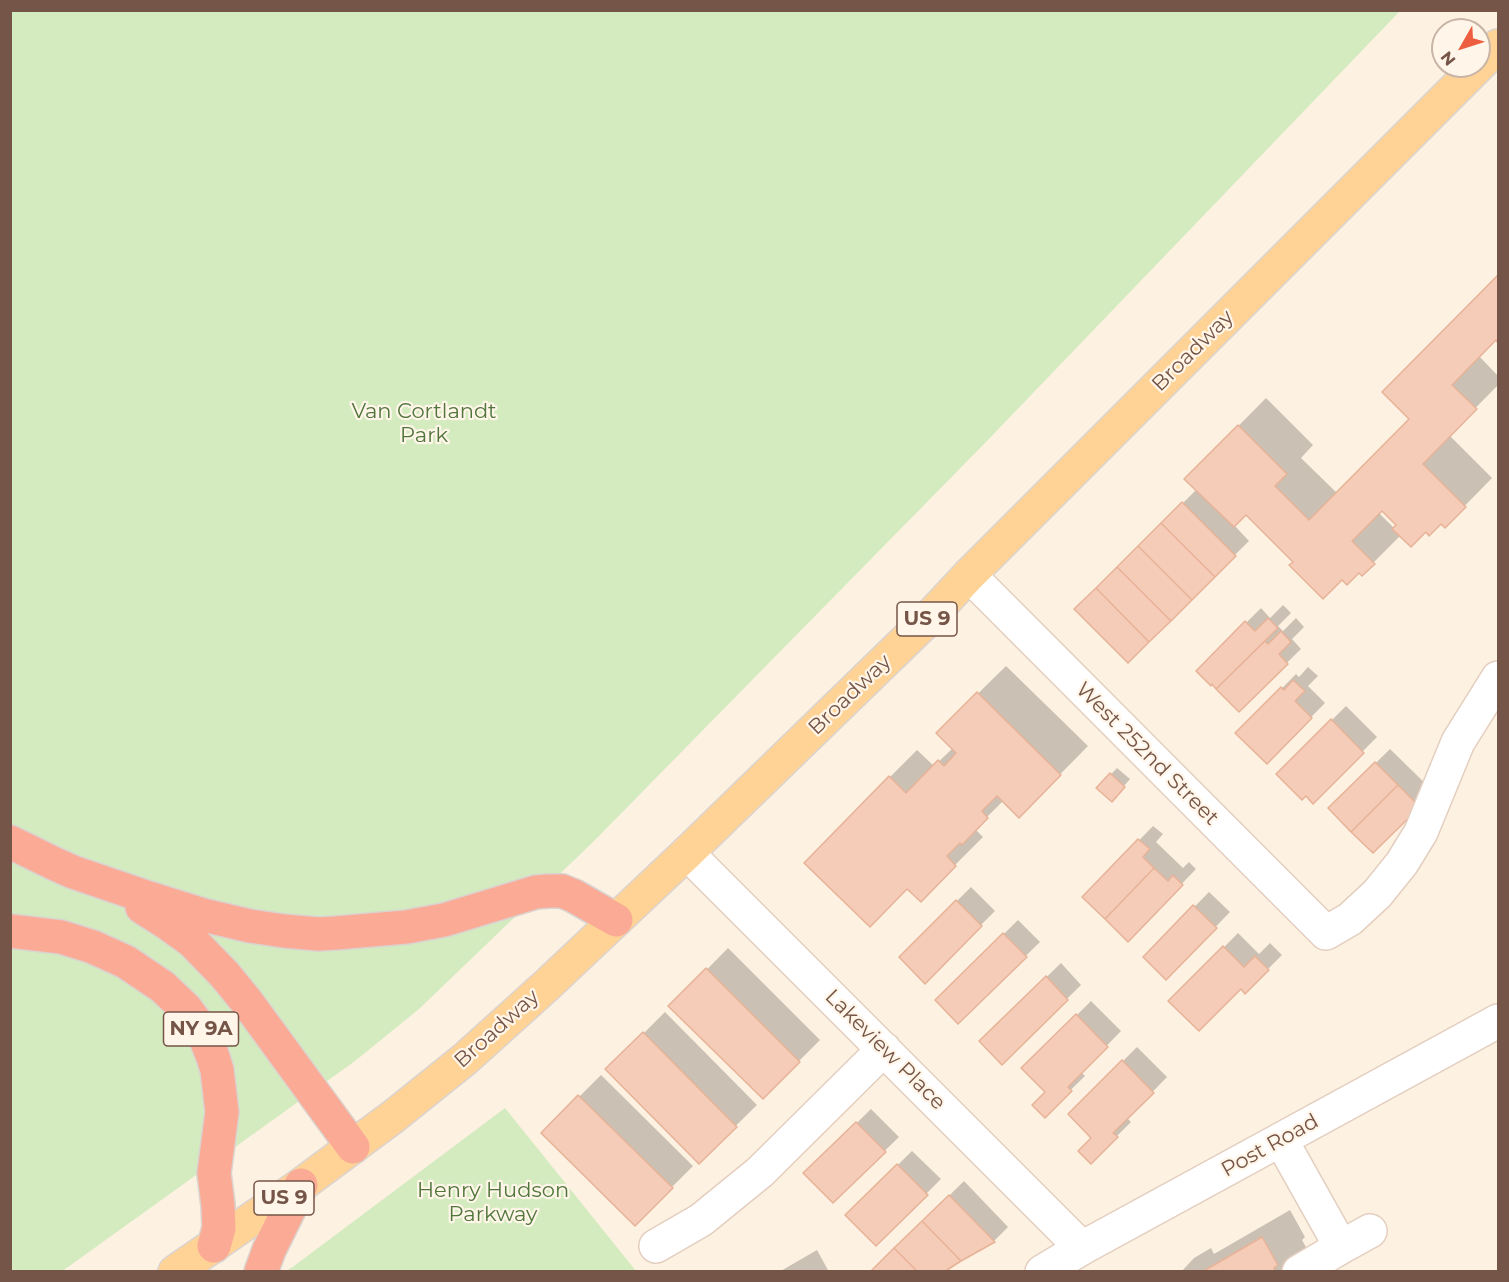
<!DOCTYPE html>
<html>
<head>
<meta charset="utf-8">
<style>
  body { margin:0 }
  #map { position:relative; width:1509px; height:1282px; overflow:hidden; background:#fdf1e1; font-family:Montserrat,sans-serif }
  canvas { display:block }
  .frame { position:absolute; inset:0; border:12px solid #755547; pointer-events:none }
  .north { position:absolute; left:1431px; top:18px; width:60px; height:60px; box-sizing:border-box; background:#fff5e8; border:2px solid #c8b5a8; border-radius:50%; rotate:231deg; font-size:16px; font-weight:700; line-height:24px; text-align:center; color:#755547 }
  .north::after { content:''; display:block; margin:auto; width:21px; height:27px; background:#ed5e40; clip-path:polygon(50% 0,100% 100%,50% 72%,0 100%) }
</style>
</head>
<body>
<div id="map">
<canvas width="1509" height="1282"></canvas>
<div class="frame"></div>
<div class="north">N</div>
</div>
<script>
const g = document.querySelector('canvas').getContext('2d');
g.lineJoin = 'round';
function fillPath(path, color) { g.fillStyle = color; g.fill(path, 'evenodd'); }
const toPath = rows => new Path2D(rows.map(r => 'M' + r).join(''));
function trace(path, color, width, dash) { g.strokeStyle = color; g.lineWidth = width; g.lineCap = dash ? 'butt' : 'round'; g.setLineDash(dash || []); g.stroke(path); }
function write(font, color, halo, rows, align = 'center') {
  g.font = font + ' Montserrat,sans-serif'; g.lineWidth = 4.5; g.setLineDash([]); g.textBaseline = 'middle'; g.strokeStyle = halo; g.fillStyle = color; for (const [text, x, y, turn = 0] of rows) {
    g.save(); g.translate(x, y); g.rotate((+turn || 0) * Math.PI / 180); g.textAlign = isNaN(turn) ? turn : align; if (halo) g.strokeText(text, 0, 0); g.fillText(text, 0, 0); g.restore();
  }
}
fillPath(toPath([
  [10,11,1400,11,984,444,593,842,419,1009,355,1061,61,1272,10,1271],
  [505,1108,636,1271,286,1271,294,1266]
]), '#d3ebbf');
fillPath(toPath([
  [1498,277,1498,340,1496,338,1479,356,1498,376,1498,385,1449,435,1492,478,1445,526,1441,522,1426,530,1401,535,1362,574,1359,571,1342,578,1295,561,1246,513,1234,525,1249,541,1128,661,1077,609,1197,489,1186,479,1266,398,1313,445,1301,458,1337,493,1411,419,1384,392],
  [1382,509,1398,525,1394,528,1379,513],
  [1283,605,1291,613,1278,626,1283,631,1296,618,1304,627,1292,639,1301,649,1239,710,1212,682,1198,671,1261,608,1270,618],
  [1006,666,1088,746,1019,816,1004,800,975,829,983,837,920,900,890,777,917,750,934,766,953,748,938,733],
  [1308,667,1318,676,1308,686,1325,703,1267,762,1238,733,1296,674,1299,677],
  [1346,706,1377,737,1313,801,1278,774],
  [1390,749,1433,791,1373,851,1330,808],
  [1117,768,1130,779,1118,793,1098,788],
  [1153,826,1163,834,1156,842,1183,868,1189,862,1196,869,1128,940,1084,897],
  [971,887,995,911,925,981,901,957],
  [1209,892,1230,912,1166,978,1145,957],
  [1018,920,1040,942,958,1022,937,1000],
  [1238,933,1259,954,1270,943,1282,955,1245,992,1241,987,1171,1001],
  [728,948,820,1040,763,1097,671,1006],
  [1061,963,1081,985,1002,1063,981,1041],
  [1091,1001,1121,1031,1081,1072,1085,1076,1045,1115,1047,1092,1024,1068],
  [665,1012,757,1105,699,1162,608,1069],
  [1137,1047,1167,1077,1127,1118,1131,1122,1091,1162,1093,1137,1070,1114],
  [601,1075,693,1166,635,1224,543,1133],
  [871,1109,899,1137,833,1201,806,1173],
  [912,1151,941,1179,876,1244,847,1215],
  [964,1181,1008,1227,994,1241,941,1272,872,1272],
  [1290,1210,1305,1237,1302,1240,1320,1272,1181,1272,1194,1258,1211,1248,1214,1254],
  [817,1250,829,1272,779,1272]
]), '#0003');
const building = toPath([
  [1498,275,1498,343,1496,340,1452,385,1477,409,1423,464,1466,507,1445,528,1441,524,1429,536,1426,532,1411,547,1392,529,1396,525,1382,511,1352,541,1375,564,1362,576,1359,573,1347,585,1342,580,1323,599,1289,565,1293,562,1246,515,1234,527,1184,479,1238,425,1287,474,1275,486,1309,520,1409,419,1382,392,1498,275],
  [1182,502,1236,556,1215,577,1161,523,1182,502],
  [1161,523,1215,577,1192,600,1138,546,1161,523],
  [1138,546,1192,600,1171,621,1117,567,1138,546],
  [1117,567,1171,621,1149,642,1096,588,1117,567],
  [1096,588,1149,642,1128,663,1074,609,1096,588],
  [1268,618,1278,628,1216,689,1212,684,1211,686,1196,671,1245,621,1255,631,1268,618],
  [1281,631,1291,642,1279,654,1288,664,1239,712,1216,689,1265,641,1268,644,1281,631],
  [1293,680,1305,691,1295,701,1312,718,1267,764,1235,733,1281,687,1284,690,1293,680],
  [977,692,1061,775,1019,818,997,796,982,811,988,818,962,845,960,843,947,856,956,866,921,902,907,889,870,927,804,863,889,776,906,793,938,760,944,766,956,753,936,733,977,692],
  [1331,719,1364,753,1313,804,1306,796,1302,800,1276,774,1331,719],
  [1375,762,1398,785,1351,832,1328,808,1375,762],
  [1110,773,1125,787,1112,802,1096,788,1110,773],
  [1398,785,1420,807,1373,853,1351,832,1398,785],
  [1138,839,1150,849,1143,857,1154,868,1105,919,1082,897,1138,839],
  [1154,868,1168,881,1173,875,1183,885,1128,942,1105,919,1154,868],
  [956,900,982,926,925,984,899,957,956,900],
  [1193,905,1217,928,1166,980,1143,957,1193,905],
  [1003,933,1027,957,958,1024,935,1000,1003,933],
  [1223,946,1244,967,1255,956,1269,970,1245,994,1241,989,1199,1031,1168,1001,1223,946],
  [706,968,800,1062,763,1099,668,1006,706,968],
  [1046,976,1068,1000,1002,1065,979,1041,1046,976],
  [1076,1014,1108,1047,1068,1087,1072,1091,1045,1118,1032,1105,1045,1092,1021,1068,1076,1014],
  [643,1032,737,1127,699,1164,605,1069,643,1032],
  [1122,1060,1154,1093,1113,1133,1118,1137,1091,1164,1078,1151,1091,1138,1068,1114,1122,1060],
  [578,1095,673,1188,635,1226,541,1133,578,1095],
  [856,1122,886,1152,833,1203,803,1173,856,1122],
  [897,1164,928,1195,876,1246,845,1215,897,1164],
  [949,1195,995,1242,961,1261,922,1221,949,1195],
  [922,1221,961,1261,944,1272,918,1272,894,1248,922,1221],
  [1262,1237,1278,1265,1274,1268,1276,1272,1202,1272,1262,1237],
  [894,1248,918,1272,870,1272,894,1248]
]);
fillPath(building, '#f4ccb7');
trace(building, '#e7b297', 1.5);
const minor = toPath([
  [969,575,1326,933,1350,919,1377,894,1402,863,1421,832,1458,742,1498,678],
  [687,853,1082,1248],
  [1281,1140,1341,1247,1299,1272],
  [656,1246,701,1220,760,1172,884,1049],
  [1341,1247,1370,1231],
  [1042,1272,1082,1248,1498,1021]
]);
const major = toPath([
  [175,1272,301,1185,394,1116,465,1059,547,985,687,853,926,621,969,575,1498,46]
]);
const highway = toPath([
  [10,842,55,864,73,872,149,898,203,915,250,926,284,931,318,934,336,933,406,927,444,920,536,892,549,891,562,891,574,896,616,920],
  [142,907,167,923,192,941,225,975,247,1002,353,1147],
  [10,931,61,937,93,947,126,962,163,987,186,1009,203,1032,213,1057,217,1070,222,1112,214,1173,218,1205,219,1228,214,1246],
  [261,1272,269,1250,301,1185]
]);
trace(minor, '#e4cebf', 36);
trace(major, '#dbd3cf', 36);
trace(highway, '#dbd3cf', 36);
trace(minor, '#fff', 33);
trace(major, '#ffd396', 33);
trace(highway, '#faaa95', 33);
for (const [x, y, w] of [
  [927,619,60],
  [201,1029,75],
  [284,1198,60]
]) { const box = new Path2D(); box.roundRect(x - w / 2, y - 17, w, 34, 4.5); g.fillStyle = '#fff5e8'; g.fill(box); trace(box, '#755547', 1.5); }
write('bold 20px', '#755547', null, [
  ["US 9",927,619],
  ["NY 9A",201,1029],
  ["US 9",284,1198]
]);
write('21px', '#755547', '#fff5e8', [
  ["Broadway",1193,351,-45],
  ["Broadway",850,695,-44],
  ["West 252nd Street",1147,754,45],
  ["Broadway",497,1029,-42],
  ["Lakeview Place",885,1050,45],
  ["Post Road",1270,1146,-29]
]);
write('21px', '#50763c', '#fff5e8', [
  ["Van Cortlandt",424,412],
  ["Park",424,436],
  ["Henry Hudson",493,1191],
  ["Parkway",493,1215]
]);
</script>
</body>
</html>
